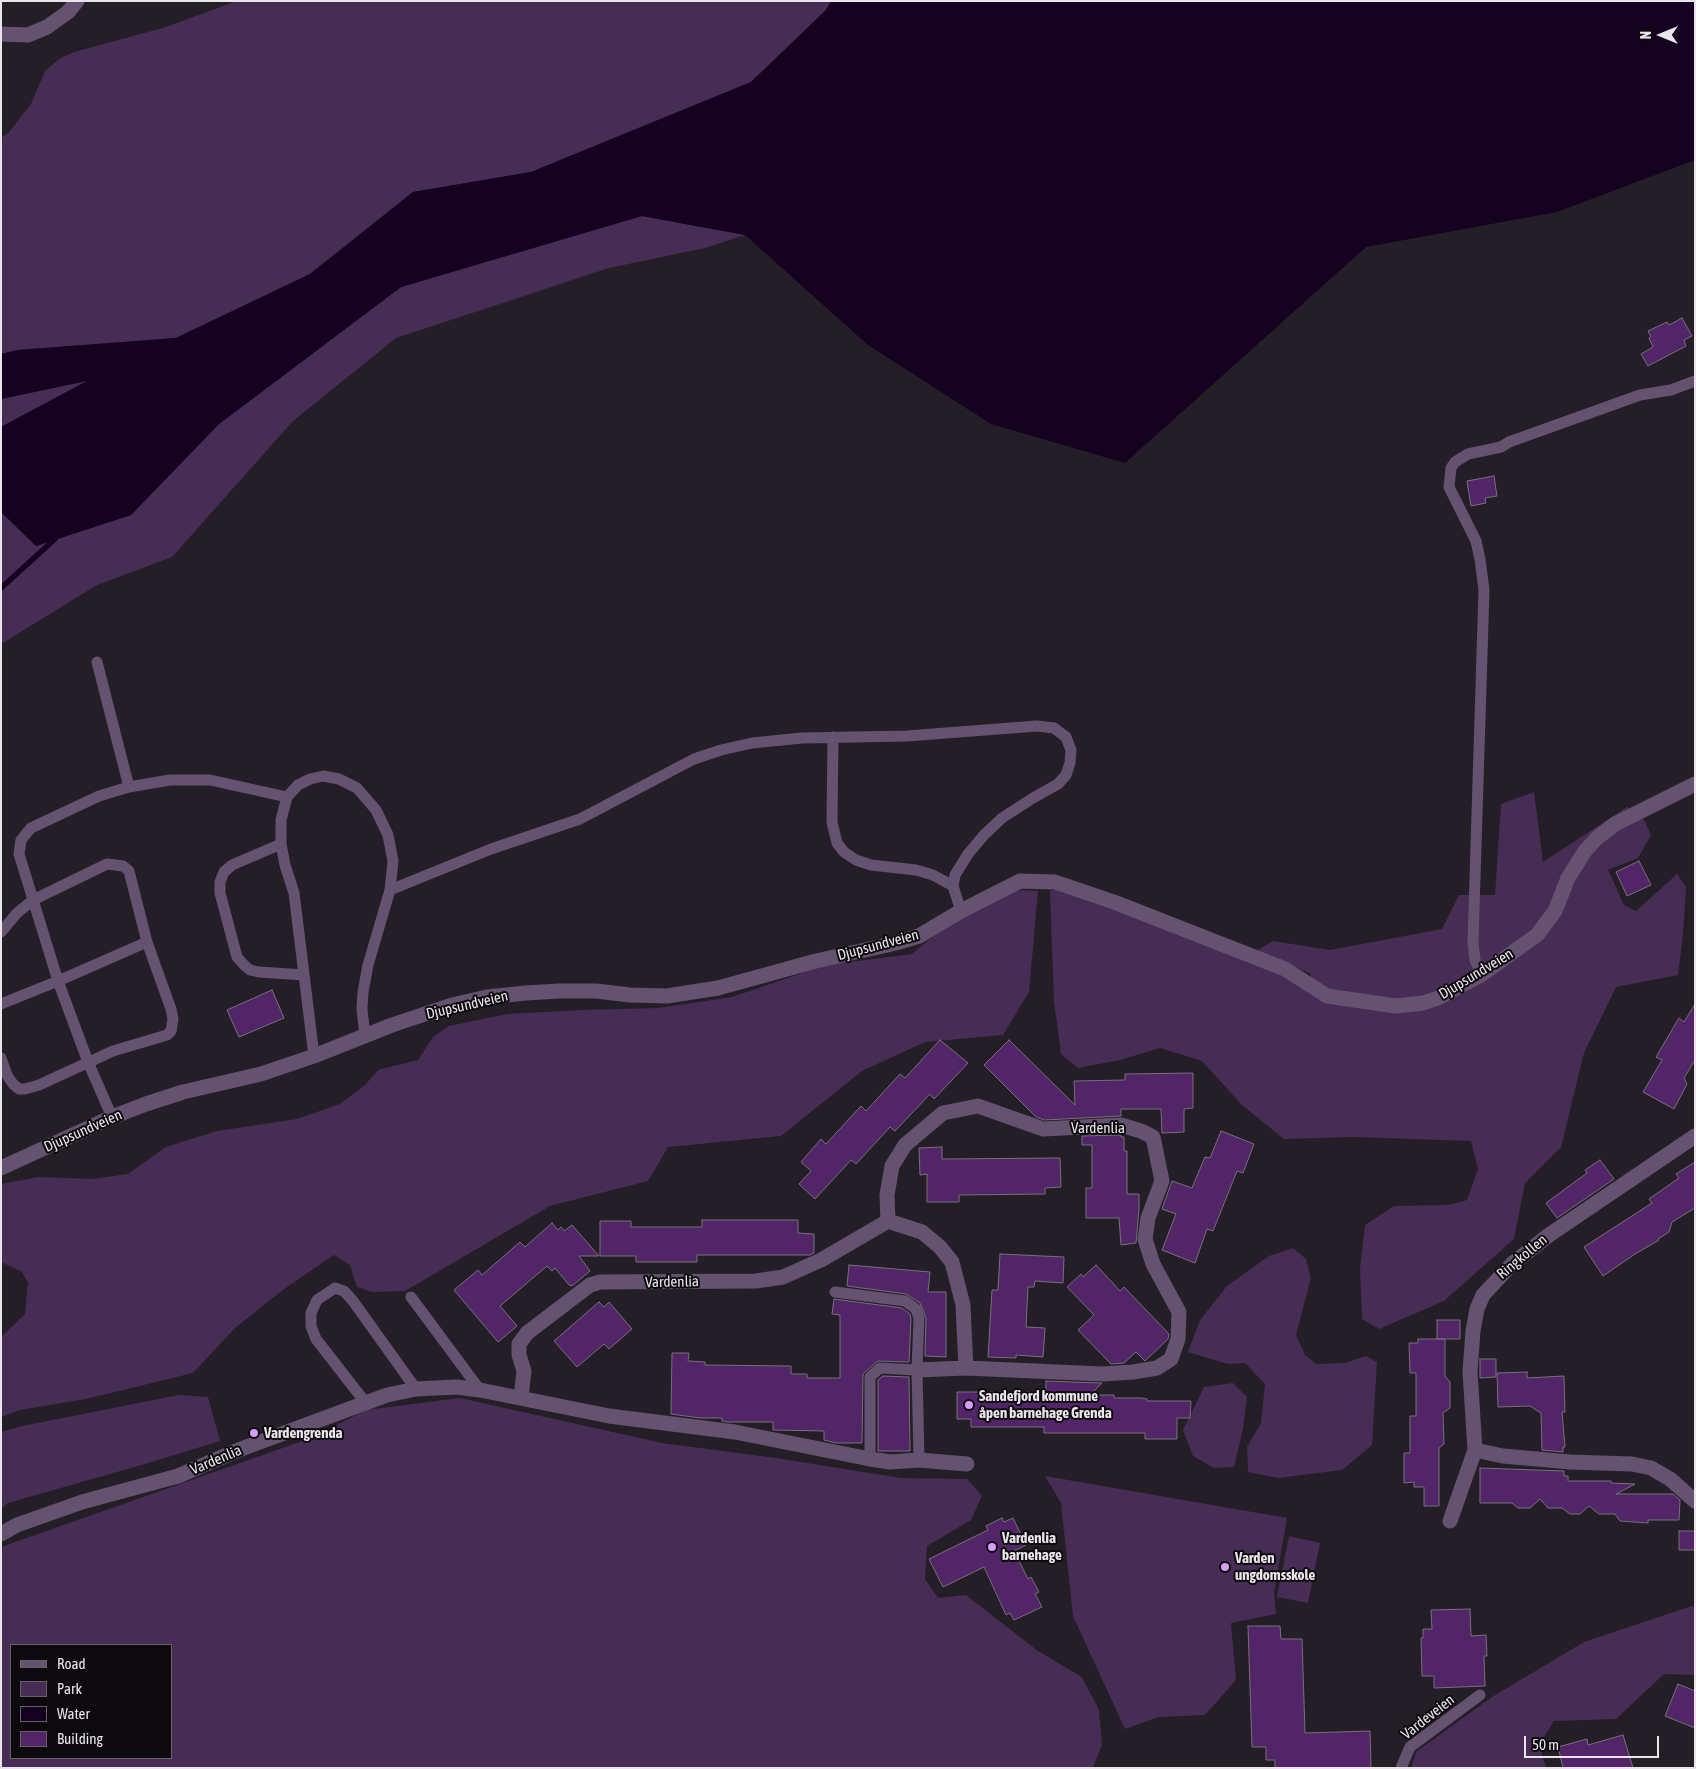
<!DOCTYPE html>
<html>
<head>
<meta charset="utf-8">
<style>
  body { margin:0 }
  #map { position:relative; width:1696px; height:1769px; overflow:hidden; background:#241f27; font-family:"Asap Condensed",sans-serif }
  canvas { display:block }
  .frame { position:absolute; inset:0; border:2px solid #e9e5eb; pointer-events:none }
  .legend { position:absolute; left:10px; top:1644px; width:162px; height:115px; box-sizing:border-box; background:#0c0a0d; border:1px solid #646266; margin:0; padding:6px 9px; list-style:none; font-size:15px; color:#e9e5eb }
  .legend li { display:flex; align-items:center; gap:10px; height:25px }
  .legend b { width:25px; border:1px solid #646266 }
  .north { position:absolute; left:1636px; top:10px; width:50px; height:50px; -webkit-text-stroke:4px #0c0a0d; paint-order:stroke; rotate:270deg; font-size:14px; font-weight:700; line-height:20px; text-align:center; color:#e9e5eb }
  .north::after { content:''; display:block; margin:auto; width:18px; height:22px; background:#e9e5eb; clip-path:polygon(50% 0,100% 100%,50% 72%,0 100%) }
  .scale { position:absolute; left:1524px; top:1736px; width:135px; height:22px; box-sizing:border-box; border:2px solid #e9e5eb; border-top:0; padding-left:6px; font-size:15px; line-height:18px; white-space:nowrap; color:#e9e5eb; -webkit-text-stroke:4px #0c0a0d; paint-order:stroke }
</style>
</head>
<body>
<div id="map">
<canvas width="1696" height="1769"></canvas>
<div class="frame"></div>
<ul class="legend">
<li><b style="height:6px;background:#655270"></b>Road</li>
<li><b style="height:14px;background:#472c55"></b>Park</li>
<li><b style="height:14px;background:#150120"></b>Water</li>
<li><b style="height:14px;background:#522568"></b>Building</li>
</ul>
<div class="north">N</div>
<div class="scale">50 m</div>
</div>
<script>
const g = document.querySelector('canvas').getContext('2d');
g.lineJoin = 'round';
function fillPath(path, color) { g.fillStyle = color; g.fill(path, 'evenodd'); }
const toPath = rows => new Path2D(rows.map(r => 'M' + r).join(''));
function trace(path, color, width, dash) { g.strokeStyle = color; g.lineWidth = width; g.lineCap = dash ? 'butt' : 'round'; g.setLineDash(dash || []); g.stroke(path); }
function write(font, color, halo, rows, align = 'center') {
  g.font = font + ' "Asap Condensed",sans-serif'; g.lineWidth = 4; g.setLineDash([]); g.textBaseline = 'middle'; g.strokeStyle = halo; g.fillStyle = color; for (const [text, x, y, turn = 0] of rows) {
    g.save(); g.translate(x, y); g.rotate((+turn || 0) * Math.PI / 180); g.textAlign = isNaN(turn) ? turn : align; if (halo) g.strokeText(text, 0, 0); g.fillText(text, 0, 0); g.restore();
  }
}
fillPath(toPath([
  [237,1,831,1,826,10,751,82,531,172,413,192,310,274,176,338,18,350,1,354,1,138,9,132,31,104,45,71,59,59,74,52,163,28],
  [642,216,745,235,705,248,609,268,396,338,293,421,172,557,97,585,1,644,1,512,36,546,131,515,219,424,401,287],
  [89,380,1,427,1,399],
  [1534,792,1543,862,1627,807,1643,818,1651,835,1638,858,1608,870,1624,905,1636,911,1677,874,1686,887,1683,935,1678,975,1616,987,1584,1053,1561,1147,1525,1183,1514,1239,1444,1301,1379,1329,1362,1319,1360,1268,1365,1225,1394,1206,1447,1205,1467,1200,1478,1169,1471,1141,1353,1137,1284,1139,1242,1105,1202,1061,1160,1048,1120,1060,1078,1068,1061,1054,1054,1001,1050,891,1059,888,1310,985,1311,974,1256,951,1273,941,1330,950,1442,929,1459,895,1495,895,1501,804],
  [996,889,1038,891,1029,992,1003,1035,925,1042,862,1071,781,1136,668,1147,648,1181,550,1206,405,1291,372,1292,357,1287,350,1265,334,1255,284,1289,235,1328,193,1373,86,1399,20,1410,1,1417,1,1337,25,1314,28,1283,22,1272,1,1262,1,1184,39,1177,92,1179,128,1174,166,1147,217,1131,297,1119,340,1104,365,1085,378,1070,418,1060,433,1037,449,1026,507,1014,581,1010,659,1008,732,997,826,965,912,954,968,907],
  [1293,1248,1306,1259,1311,1278,1296,1335,1305,1355,1316,1364,1345,1363,1366,1356,1377,1362,1372,1445,1342,1470,1278,1478,1248,1472,1247,1447,1261,1423,1265,1384,1245,1363,1228,1364,1188,1352,1200,1320,1227,1286,1269,1256],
  [1233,1383,1247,1397,1243,1429,1234,1467,1214,1468,1193,1456,1183,1430,1204,1387],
  [179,1395,208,1397,220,1441,145,1464,8,1503,1,1509,1,1432,22,1426],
  [460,1398,662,1443,776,1458,901,1478,967,1479,982,1496,971,1520,927,1546,925,1579,938,1598,966,1595,1038,1651,1082,1677,1099,1710,1102,1745,1094,1765,1092,1768,1,1768,1,1547,311,1438,366,1410],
  [11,1645,171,1645,171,1758,11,1758],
  [1045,1476,1287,1518,1274,1593,1276,1614,1231,1623,1236,1680,1205,1715,1158,1717,1125,1729,1073,1616,1061,1503],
  [1289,1536,1320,1543,1308,1603,1277,1597],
  [1695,1606,1695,1675,1664,1674,1616,1719,1554,1721,1539,1745,1546,1768,1411,1768,1416,1752,1492,1697,1584,1642,1689,1607]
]), '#472c55');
fillPath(toPath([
  [831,1,1695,1,1695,160,1557,212,1366,247,1125,463,991,424,868,345,745,235,642,216,401,287,219,424,131,515,36,546,1,512,1,427,87,381,1,399,1,354,18,350,176,338,310,274,413,192,531,172,751,82,826,10]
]), '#150120');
trace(toPath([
  [1,588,55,539]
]), '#150120', 5.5);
const building = toPath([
  [1682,318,1692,336,1684,340,1686,346,1648,366,1641,354,1653,347,1649,338,1651,337,1648,331,1667,322,1669,325,1682,318],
  [1494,476,1497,496,1485,498,1486,503,1471,506,1467,481,1494,476],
  [1639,861,1651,885,1627,896,1616,872,1639,861],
  [272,990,284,1018,239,1037,227,1010,272,990],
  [1695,1004,1695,1060,1684,1078,1687,1084,1674,1109,1643,1092,1662,1060,1656,1057,1679,1018,1684,1022,1695,1004],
  [940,1040,968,1063,934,1099,930,1094,895,1131,890,1127,856,1164,851,1160,815,1199,799,1184,811,1171,801,1162,821,1139,826,1144,861,1106,866,1111,900,1074,905,1078,940,1040],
  [1009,1040,1075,1105,1074,1081,1125,1080,1125,1074,1193,1073,1193,1108,1184,1109,1184,1132,1162,1133,1161,1109,1121,1109,1121,1116,1044,1120,1036,1117,984,1065,1009,1040],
  [1221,1131,1254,1144,1243,1173,1237,1171,1213,1231,1207,1229,1195,1263,1162,1250,1176,1214,1162,1209,1172,1181,1192,1188,1205,1157,1210,1158,1221,1131],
  [1121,1135,1121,1137,1124,1137,1124,1151,1127,1151,1127,1194,1139,1194,1139,1209,1136,1243,1121,1245,1119,1218,1086,1218,1086,1188,1092,1188,1092,1145,1082,1145,1082,1136,1121,1135],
  [942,1147,942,1159,1060,1158,1061,1187,1045,1188,1045,1194,959,1195,959,1202,927,1202,927,1174,920,1175,919,1148,942,1147],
  [1600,1160,1614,1179,1557,1218,1546,1203,1587,1173,1585,1170,1600,1160],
  [1695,1162,1695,1208,1672,1222,1669,1232,1658,1239,1659,1240,1635,1254,1603,1276,1584,1247,1652,1203,1649,1199,1679,1178,1676,1174,1695,1162],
  [702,1220,798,1220,798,1233,814,1234,814,1253,810,1255,697,1255,697,1262,636,1262,636,1256,600,1256,600,1221,631,1221,631,1227,702,1227,702,1220],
  [552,1223,558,1230,561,1227,564,1231,572,1225,599,1256,579,1256,590,1271,572,1286,569,1285,555,1268,552,1271,547,1266,500,1306,517,1326,498,1342,454,1290,478,1270,482,1275,520,1242,525,1247,552,1223],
  [1000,1254,1064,1257,1063,1283,1035,1281,1034,1287,1028,1287,1026,1327,1045,1328,1043,1357,1016,1355,1016,1358,988,1357,992,1290,998,1290,1000,1254],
  [849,1265,930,1272,928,1292,946,1292,946,1357,925,1356,926,1318,920,1303,906,1294,847,1286,849,1265],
  [1096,1265,1120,1291,1124,1287,1169,1334,1168,1339,1145,1361,1136,1352,1124,1363,1111,1364,1078,1330,1094,1315,1067,1287,1081,1274,1083,1277,1096,1265],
  [834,1299,902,1308,910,1314,911,1319,909,1362,878,1361,863,1374,862,1443,836,1443,824,1440,824,1431,773,1430,773,1422,728,1422,722,1421,722,1418,700,1418,671,1414,672,1353,689,1353,688,1361,705,1362,705,1365,791,1366,791,1374,807,1374,807,1378,840,1378,840,1315,832,1314,834,1299],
  [599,1302,604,1307,609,1302,632,1329,609,1349,604,1344,577,1367,554,1341,599,1302],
  [1437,1320,1460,1320,1460,1339,1437,1339,1437,1320],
  [1418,1339,1445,1339,1445,1376,1450,1382,1450,1408,1443,1413,1444,1444,1439,1448,1439,1506,1424,1506,1424,1487,1414,1487,1414,1482,1404,1483,1404,1453,1410,1453,1410,1416,1416,1416,1416,1373,1410,1373,1409,1343,1418,1343,1418,1339],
  [1480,1359,1496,1359,1496,1377,1480,1378,1480,1359],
  [1527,1372,1527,1378,1564,1376,1565,1412,1562,1412,1565,1447,1563,1447,1563,1452,1542,1450,1541,1413,1530,1406,1498,1407,1497,1373,1527,1372],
  [883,1376,909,1377,910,1451,878,1451,878,1380,883,1376],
  [1046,1381,1102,1383,1090,1395,1114,1395,1114,1398,1141,1398,1147,1399,1147,1401,1191,1401,1190,1418,1177,1418,1177,1439,1145,1439,1145,1433,1044,1433,1044,1427,971,1427,971,1419,957,1419,957,1392,1046,1392,1046,1381],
  [1480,1468,1564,1471,1564,1476,1568,1476,1568,1481,1611,1481,1611,1483,1635,1484,1616,1494,1673,1494,1680,1500,1679,1520,1648,1520,1648,1523,1620,1521,1615,1514,1599,1514,1589,1506,1580,1514,1570,1514,1562,1508,1548,1508,1540,1499,1530,1508,1518,1508,1512,1503,1480,1503,1480,1468],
  [1002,1518,1004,1522,1013,1518,1026,1545,1014,1551,1028,1579,1031,1577,1039,1592,1035,1594,1042,1607,1014,1620,1010,1613,1006,1615,984,1567,943,1587,929,1559,988,1530,986,1526,1002,1518],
  [1679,1531,1695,1531,1695,1550,1679,1550,1679,1531],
  [1470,1609,1471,1636,1486,1635,1487,1656,1484,1656,1485,1686,1434,1688,1434,1676,1422,1676,1421,1638,1423,1638,1423,1629,1432,1629,1431,1610,1470,1609],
  [1248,1626,1280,1626,1281,1639,1302,1639,1305,1733,1370,1731,1371,1768,1275,1768,1275,1760,1266,1760,1266,1747,1252,1747,1248,1626],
  [1678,1684,1695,1691,1695,1728,1665,1716,1678,1684],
  [1623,1735,1633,1768,1563,1768,1558,1747,1587,1739,1588,1745,1623,1735]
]);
fillPath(building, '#522568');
trace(building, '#77707b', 1);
trace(toPath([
  [97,662,129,787],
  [833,737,832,822,837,843,844,852,856,860,871,865,916,870,933,875,953,886],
  [281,844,232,865,224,872,220,882,220,893,237,957,244,965,250,970,259,972,304,975],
  [390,890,491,849,580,819,694,759,721,750,752,743,802,738,907,736,1037,726,1054,728,1066,737,1071,750,1070,763,1066,775,1058,784,1033,798,1002,818,984,835,968,854,955,875,953,886,961,911],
  [1,932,17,913,33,900,107,864,123,866,129,871,131,879,147,942,171,1009,173,1019,171,1031,167,1035,113,1051,39,1085,25,1089,19,1089,13,1084,7,1075,1,1058],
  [1481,975,1475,960,1473,942,1484,590,1480,559,1476,541,1449,487,1451,468,1455,462,1468,454,1501,447,1509,442,1640,395,1671,390,1695,381],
  [1,1004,58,981,147,942],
  [314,1056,294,893,285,865,281,844,281,820,287,797,298,785,310,779,323,776,339,779,357,788,376,810,388,835,393,861,390,890,368,965,363,992,362,1009,365,1036],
  [112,1117,88,1062,58,981,19,854,21,840,31,828,99,796,129,787,170,780,210,780,287,797],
  [835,1292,905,1301,916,1309,919,1318,917,1370,919,1460],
  [411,1297,480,1390],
  [365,1402,316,1339,311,1326,311,1313,317,1300,335,1288,344,1291,353,1301,416,1389],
  [870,1459,870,1377,880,1368,917,1370],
  [1401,1768,1410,1747,1480,1695]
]), '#655270', 11);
trace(toPath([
  [1,34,28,35,47,27,68,12,77,1],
  [1,1168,112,1117,146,1104,183,1092,261,1074,314,1056,392,1025,452,1005,487,997,526,993,559,991,596,991,630,995,667,996,718,988,816,961,896,943,919,936,961,911,1020,881,1055,882,1114,902,1285,969,1327,996,1396,1006,1423,1003,1438,998,1481,975,1537,935,1555,911,1568,878,1585,851,1597,838,1615,824,1695,784],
  [917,1370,966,1368,1103,1374,1133,1372,1157,1368,1171,1359,1178,1339,1179,1312,1153,1264,1145,1239,1148,1218,1162,1181,1153,1137,1141,1131,1121,1125,1043,1129,978,1106,943,1113,905,1145,892,1166,887,1195,888,1221,922,1232,940,1247,952,1262,963,1305,966,1368],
  [521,1398,524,1371,519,1355,519,1344,527,1333,590,1285,600,1282,756,1281,783,1277,821,1260,888,1221],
  [1475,1450,1503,1456,1570,1462,1632,1464,1651,1468,1670,1479,1695,1501],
  [1450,1521,1475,1450,1470,1372,1473,1331,1477,1309,1483,1295,1512,1264,1549,1235,1695,1136],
  [1,1534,17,1525,82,1502,178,1476,241,1449,387,1395,416,1389,435,1388,457,1387,480,1390,609,1416,735,1432,870,1459,890,1462,919,1460,967,1464]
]), '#655270', 15);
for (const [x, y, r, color] of [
  [969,1405,5,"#d79bf9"],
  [254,1433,5,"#d79bf9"],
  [992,1547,5,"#d79bf9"],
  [1225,1567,5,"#d79bf9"]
]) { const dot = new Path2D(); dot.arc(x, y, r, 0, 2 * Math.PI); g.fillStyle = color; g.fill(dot); trace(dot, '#0c0a0d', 2); }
write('15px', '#e9e5eb', '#0c0a0d', [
  ["Djupsundveien",878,945,-15],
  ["Djupsundveien",1476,974,-31],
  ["Djupsundveien",467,1005,-13],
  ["Vardenlia",1098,1128],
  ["Djupsundveien",83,1131,-24],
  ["Ringkollen",1522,1257,-40],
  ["Vardenlia",672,1282,-1],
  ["Vardenlia",216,1460,-23],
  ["Vardeveien",1428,1717,-38]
]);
write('bold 15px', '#e9e5eb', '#0c0a0d', [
  ["Sandefjord kommune",979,1396],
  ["åpen barnehage Grenda",979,1413],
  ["Vardengrenda",264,1433],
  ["Vardenlia",1002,1538],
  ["barnehage",1002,1555],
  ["Varden",1235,1558],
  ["ungdomsskole",1235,1575]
], 'left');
</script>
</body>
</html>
